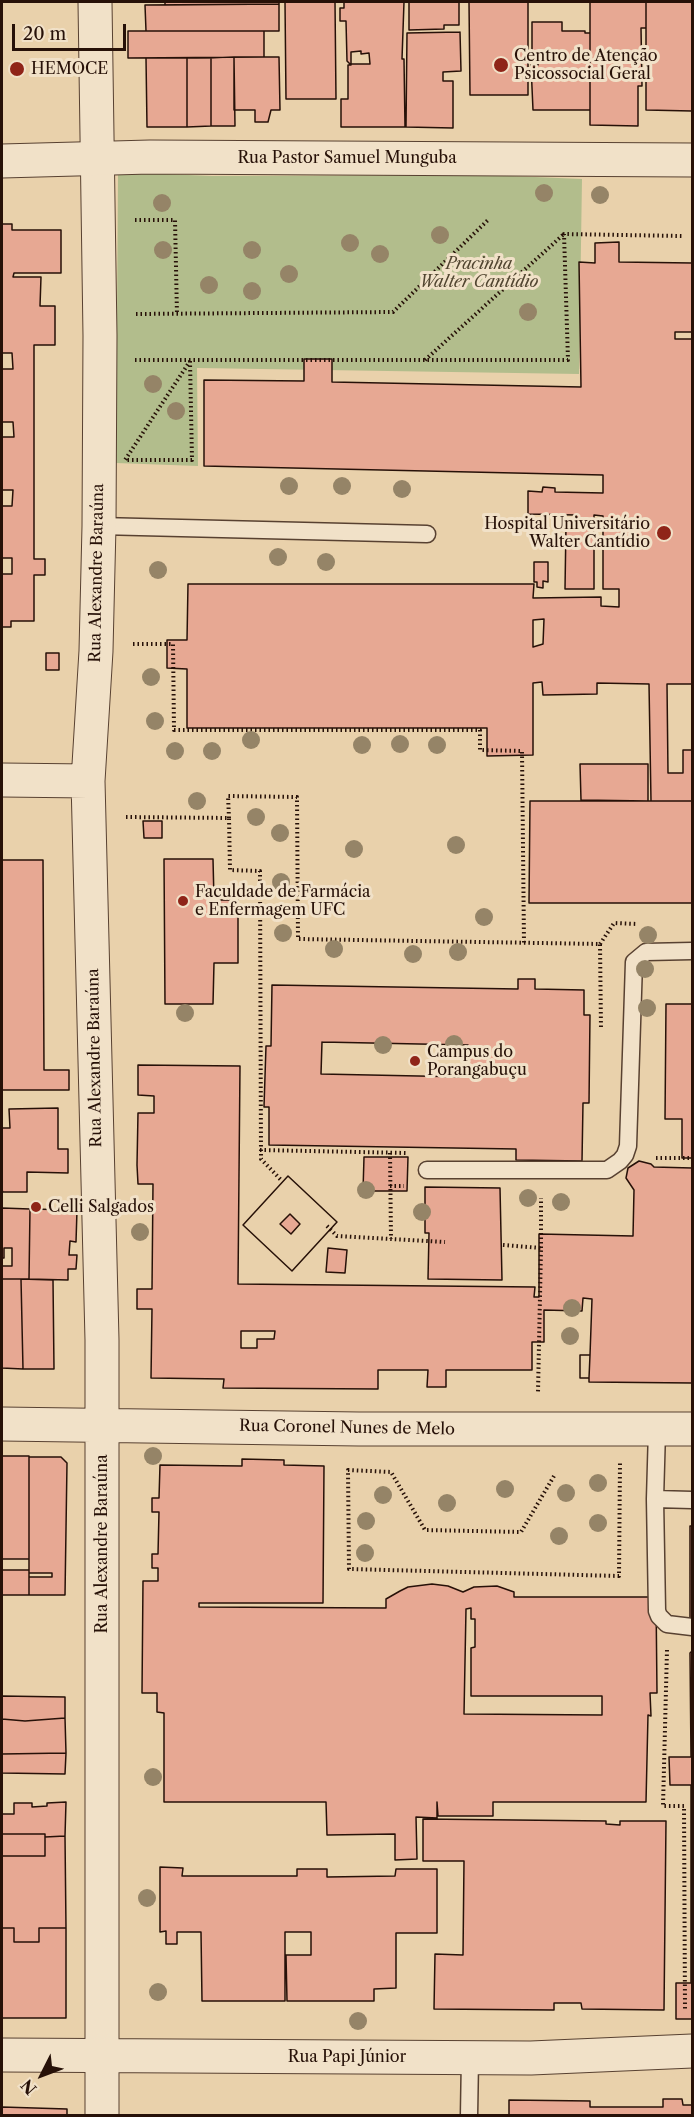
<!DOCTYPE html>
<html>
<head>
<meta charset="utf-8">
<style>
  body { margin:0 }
  #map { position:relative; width:694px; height:2117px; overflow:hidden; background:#e9d1ab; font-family:"Libre Caslon Text",serif }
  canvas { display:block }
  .frame { position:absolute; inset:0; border:3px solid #271108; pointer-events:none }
  .north { position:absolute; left:12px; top:2045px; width:60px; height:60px; -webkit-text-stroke:4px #f1e1c8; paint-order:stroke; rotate:228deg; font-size:16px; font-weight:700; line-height:24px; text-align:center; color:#271108 }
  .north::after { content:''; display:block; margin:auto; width:21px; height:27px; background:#271108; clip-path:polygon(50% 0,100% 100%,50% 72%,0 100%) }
  .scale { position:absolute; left:12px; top:24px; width:114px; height:27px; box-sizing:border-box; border:3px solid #271108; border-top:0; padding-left:8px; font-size:18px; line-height:21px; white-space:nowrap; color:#271108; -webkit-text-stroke:4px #f1e1c8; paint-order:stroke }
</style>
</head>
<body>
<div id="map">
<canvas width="694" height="2117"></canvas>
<div class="frame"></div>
<div class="north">N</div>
<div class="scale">20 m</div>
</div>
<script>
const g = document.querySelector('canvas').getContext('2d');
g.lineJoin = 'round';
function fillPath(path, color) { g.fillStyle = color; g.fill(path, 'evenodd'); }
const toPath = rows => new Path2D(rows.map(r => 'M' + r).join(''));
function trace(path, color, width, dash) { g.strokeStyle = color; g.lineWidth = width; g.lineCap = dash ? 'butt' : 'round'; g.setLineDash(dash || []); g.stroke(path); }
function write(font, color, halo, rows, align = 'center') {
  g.font = font + ' "Libre Caslon Text",serif'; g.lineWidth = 6; g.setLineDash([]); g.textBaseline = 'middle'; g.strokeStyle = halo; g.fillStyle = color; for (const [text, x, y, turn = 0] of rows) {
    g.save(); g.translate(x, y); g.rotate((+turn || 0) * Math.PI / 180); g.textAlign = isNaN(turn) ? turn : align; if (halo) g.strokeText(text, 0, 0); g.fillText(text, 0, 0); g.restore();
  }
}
fillPath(toPath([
  [118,172,212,176,487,175,582,179,579,374,197,368,198,466,116,463]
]), '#b2bd8c');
const building = toPath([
  [165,2,279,2,279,4,165,5,165,2],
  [285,2,335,2,336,99,286,99,285,2],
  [344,2,404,2,402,59,404,59,405,127,341,127,341,99,348,99,348,65,351,65,347,61,346,21,340,21,340,8,344,8,344,2],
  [361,51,361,54,369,53,370,64,351,64,351,52,361,51],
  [409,2,459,2,459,25,444,25,444,29,409,30,409,2],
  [469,2,528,2,528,95,470,95,469,2],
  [590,2,646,2,646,28,641,28,642,86,638,86,638,126,590,125,590,2],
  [646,2,692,2,692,111,646,110,646,2],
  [279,4,279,31,146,31,145,5,279,4],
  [532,22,562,22,562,31,585,31,585,33,590,33,590,110,533,110,531,65,538,65,538,59,532,60,532,22],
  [128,31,264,31,264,57,128,58,128,31],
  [460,32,461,71,443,72,443,81,453,81,453,128,406,127,407,33,460,32],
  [234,57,235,126,211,126,211,58,234,57],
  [234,57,279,57,280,110,271,110,268,122,255,122,255,110,234,110,234,57],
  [146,58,187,58,187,127,147,127,146,58],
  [187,58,211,58,211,126,187,127,187,58],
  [2,224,12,224,12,230,61,230,61,273,14,273,13,277,41,277,40,306,55,306,55,345,34,345,34,559,45,559,45,575,34,575,34,621,11,621,11,627,2,627,2,574,12,574,12,558,2,558,2,506,12,506,13,490,2,490,2,437,14,437,13,422,2,422,2,369,13,369,12,353,2,353,2,224],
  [619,242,619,262,692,263,692,332,675,332,675,339,692,339,692,684,667,684,668,773,683,773,683,750,692,750,692,801,651,801,649,684,597,683,597,694,543,695,542,682,533,683,533,755,487,756,487,728,187,728,187,669,167,668,167,640,187,640,188,584,534,584,533,598,601,597,601,606,619,607,619,589,603,589,603,516,594,515,594,589,565,589,566,525,576,525,576,515,528,514,528,491,542,492,543,487,555,488,555,492,603,493,603,475,204,466,204,380,304,381,304,359,332,359,332,382,581,387,579,262,595,263,595,243,619,242],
  [544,619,543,644,533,647,533,620,544,619],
  [534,562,548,562,548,582,543,581,543,588,537,587,537,582,534,582,534,562],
  [46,653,59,653,59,670,46,670,46,653],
  [580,764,648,764,648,801,581,800,580,764],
  [530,801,692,801,692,903,529,903,530,801],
  [143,821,162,821,162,838,144,838,143,821],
  [164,859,213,859,214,900,238,900,238,963,214,963,213,1004,165,1004,164,859],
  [2,860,43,860,44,1070,69,1070,69,1090,2,1090,2,860],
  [518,979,535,979,535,989,584,990,584,1015,590,1015,589,1103,583,1103,582,1161,516,1160,516,1149,269,1145,269,1107,264,1107,266,1046,271,1046,272,985,518,989,518,979],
  [322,1042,468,1045,467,1077,321,1074,322,1042],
  [666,1004,692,1004,692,1158,682,1158,682,1119,665,1119,666,1004],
  [138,1065,240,1066,238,1284,535,1287,534,1297,539,1297,539,1234,633,1236,634,1190,626,1178,628,1168,639,1161,651,1164,654,1167,692,1168,692,1383,589,1382,589,1378,580,1378,580,1355,590,1355,592,1299,583,1298,582,1311,544,1310,544,1342,532,1342,532,1370,446,1370,446,1387,427,1387,428,1370,378,1370,378,1389,223,1388,224,1379,151,1378,152,1309,137,1309,137,1289,152,1289,153,1184,138,1184,137,1165,138,1113,154,1113,154,1096,138,1095,138,1065],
  [241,1331,275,1331,274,1339,257,1339,257,1348,241,1348,241,1331],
  [58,1108,58,1149,68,1149,68,1173,27,1172,27,1192,3,1192,2,1190,2,1128,10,1128,9,1109,58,1108],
  [364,1157,408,1157,407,1191,363,1191,364,1157],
  [288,1176,337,1222,292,1271,243,1225,288,1176],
  [290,1214,300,1224,291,1234,280,1224,290,1214],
  [288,1176,337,1222,292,1271,243,1225,288,1176],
  [425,1187,500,1188,502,1280,428,1279,429,1233,425,1233,425,1187],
  [2,1208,30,1209,29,1279,2,1279,2,1266,12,1266,12,1248,4,1248,4,1258,2,1258,2,1208],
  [30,1209,77,1210,76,1242,70,1241,69,1255,77,1255,76,1269,68,1269,68,1280,29,1279,30,1209],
  [328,1248,347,1250,345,1273,326,1272,328,1248],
  [2,1279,21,1279,23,1369,2,1368,2,1279],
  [21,1279,53,1280,54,1369,23,1369,21,1279],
  [580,1355,590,1355,589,1378,580,1378,580,1355],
  [2,1456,29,1456,29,1559,2,1559,2,1456],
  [29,1457,61,1457,67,1463,65,1595,29,1595,29,1577,52,1577,52,1573,29,1573,29,1457],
  [242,1459,284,1460,284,1465,324,1466,323,1603,199,1603,199,1607,386,1608,386,1599,400,1591,408,1587,432,1584,448,1586,463,1592,474,1587,497,1586,514,1592,514,1597,656,1597,657,1693,650,1693,651,1716,648,1715,646,1802,493,1802,493,1816,438,1816,437,1802,437,1818,416,1817,417,1859,395,1860,395,1834,327,1835,326,1802,164,1802,164,1713,157,1712,157,1693,142,1693,143,1581,158,1581,158,1568,152,1568,152,1554,158,1554,159,1512,152,1512,152,1498,159,1498,160,1465,242,1466,242,1459],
  [471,1608,471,1619,475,1619,475,1647,471,1648,471,1696,602,1696,602,1715,464,1714,466,1609,471,1608],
  [690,1526,692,1526,692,1624,690,1624,690,1526],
  [2,1570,29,1570,29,1595,2,1595,2,1570],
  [692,1651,692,2019,676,2019,676,1983,691,1983,691,1785,670,1785,669,1757,691,1757,690,1653,692,1651],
  [2,1696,65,1697,65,1718,25,1721,2,1719,2,1696],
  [65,1718,66,1753,2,1754,2,1719,25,1721,65,1718],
  [66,1753,65,1774,2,1773,2,1754,66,1753],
  [66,1802,65,1836,45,1837,45,1834,2,1834,2,1814,14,1814,14,1803,32,1803,32,1807,47,1806,47,1803,66,1802],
  [423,1819,606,1821,606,1824,620,1825,620,1821,666,1821,664,2010,582,2009,581,2003,554,2003,554,2010,434,2009,435,1954,463,1955,464,1861,423,1861,423,1819],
  [2,1834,45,1834,45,1856,2,1856,2,1834],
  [65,1836,66,1928,39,1928,39,1942,14,1942,14,1928,2,1928,2,1856,45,1856,45,1837,65,1836],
  [160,1867,183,1868,182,1876,297,1876,297,1869,327,1869,327,1877,395,1876,396,1869,437,1869,437,1933,396,1933,396,1988,374,1989,374,2001,287,2001,286,1955,311,1955,311,1932,285,1932,285,2001,202,2001,201,1932,177,1932,177,1944,166,1944,166,1931,160,1932,160,1867],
  [2,1928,14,1928,14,1942,39,1942,39,1928,66,1928,66,2018,2,2018,2,1928],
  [663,2099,682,2099,683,2105,692,2105,692,2116,509,2116,509,2100,590,2101,590,2107,663,2107,663,2099],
  [2,2107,67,2109,67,2116,2,2116,2,2107]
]);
fillPath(building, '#e7a893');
trace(building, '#271108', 1.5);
const service = toPath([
  [99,526,427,534],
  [427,1170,607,1170,620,1161,625,1155,628,1146,634,962,646,952,692,951],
  [655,1499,657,1430],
  [692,1500,655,1499,657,1611,659,1616,667,1624,692,1627],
  [469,2116,470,2058]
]);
const minor = toPath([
  [95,2,100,336,99,526,96,651,88,781,102,1340,102,2116],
  [2,780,88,781],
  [2,1424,359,1429,692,1429],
  [2,2055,531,2058,692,2051]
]);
const tertiary = toPath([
  [2,161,150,157,692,160]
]);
trace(service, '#584131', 19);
trace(minor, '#584131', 35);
trace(tertiary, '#584131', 35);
trace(toPath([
  [135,220,175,220,177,315],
  [136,314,393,312,488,220],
  [135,360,568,360,564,234,682,236],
  [425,360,564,234],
  [190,361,192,460,125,460,190,361],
  [133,644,173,644,174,730,480,730,480,750,522,751,524,944],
  [126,817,229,818,230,870,260,871,261,1159,281,1180],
  [229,818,228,796,297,797,298,939,600,944,601,1030],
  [600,944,614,923,638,924],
  [260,1150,407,1153],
  [390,1153,391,1239],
  [656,1158,692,1158],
  [390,1186,404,1186],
  [327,1226,337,1236,445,1242],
  [503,1245,541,1248,538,1392],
  [541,1248,541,1198],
  [554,1476,521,1532,425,1530,391,1472,348,1470,349,1569,619,1576,620,1463],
  [667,1650,663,1806,684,1806,685,2009]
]), '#271108', 4, [1.5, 3]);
trace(service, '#f1e1c8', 16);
trace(minor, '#f1e1c8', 33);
trace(tertiary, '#f1e1c8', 33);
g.fillStyle = '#958467';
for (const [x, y] of [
  [544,193],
  [600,195],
  [162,203],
  [440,235],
  [350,243],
  [163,250],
  [252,250],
  [380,254],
  [289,274],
  [209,285],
  [252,291],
  [528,312],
  [153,384],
  [176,411],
  [289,486],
  [342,486],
  [402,489],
  [278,557],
  [326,562],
  [158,570],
  [151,677],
  [155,721],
  [251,740],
  [400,744],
  [362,745],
  [437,745],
  [175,751],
  [212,751],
  [197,801],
  [256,817],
  [280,833],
  [456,845],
  [354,849],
  [281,882],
  [484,917],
  [283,933],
  [648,935],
  [334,949],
  [458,952],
  [413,954],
  [645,969],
  [647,1008],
  [185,1013],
  [454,1044],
  [383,1045],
  [366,1190],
  [528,1198],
  [561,1202],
  [422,1212],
  [140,1232],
  [572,1308],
  [570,1336],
  [153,1456],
  [598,1483],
  [505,1489],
  [566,1493],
  [383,1495],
  [447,1503],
  [366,1521],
  [598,1523],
  [559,1536],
  [365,1553],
  [153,1777],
  [147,1898],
  [158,1992],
  [358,2021]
]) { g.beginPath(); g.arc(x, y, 9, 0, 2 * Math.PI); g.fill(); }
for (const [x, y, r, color] of [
  [501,65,8,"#8f2418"],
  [17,69,8,"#8f2418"],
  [664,533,8,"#8f2418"],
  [183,901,6,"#8f2418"],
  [415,1061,6,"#8f2418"],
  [36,1207,6,"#8f2418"]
]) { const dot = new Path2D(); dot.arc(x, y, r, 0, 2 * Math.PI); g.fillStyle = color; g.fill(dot); trace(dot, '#f1e1c8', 2); }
write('16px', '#271108', '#f1e1c8', [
  ["Centro de Atenção",514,56],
  ["Psicossocial Geral",514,74],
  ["HEMOCE",31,69],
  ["Hospital Universitário",650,524,"right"],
  ["Walter Cantídio",650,542,"right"],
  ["Faculdade de Farmácia",195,892],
  ["e Enfermagem UFC",195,910],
  ["Campus do",427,1052],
  ["Porangabuçu",427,1070],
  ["Celli Salgados",48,1207]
], 'left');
write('16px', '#271108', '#f1e1c8', [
  ["Rua Pastor Samuel Munguba",347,158],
  ["Rua Alexandre Baraúna",97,573,-89],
  ["Rua Alexandre Baraúna",95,1058,-91],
  ["Rua Coronel Nunes de Melo",347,1428,1],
  ["Rua Alexandre Baraúna",102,1544,-90],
  ["Rua Papi Júnior",347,2057]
]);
write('italic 16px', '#514530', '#f1e1c8', [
  ["Pracinha",479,264],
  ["Walter Cantídio",479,282]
]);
</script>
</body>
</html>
